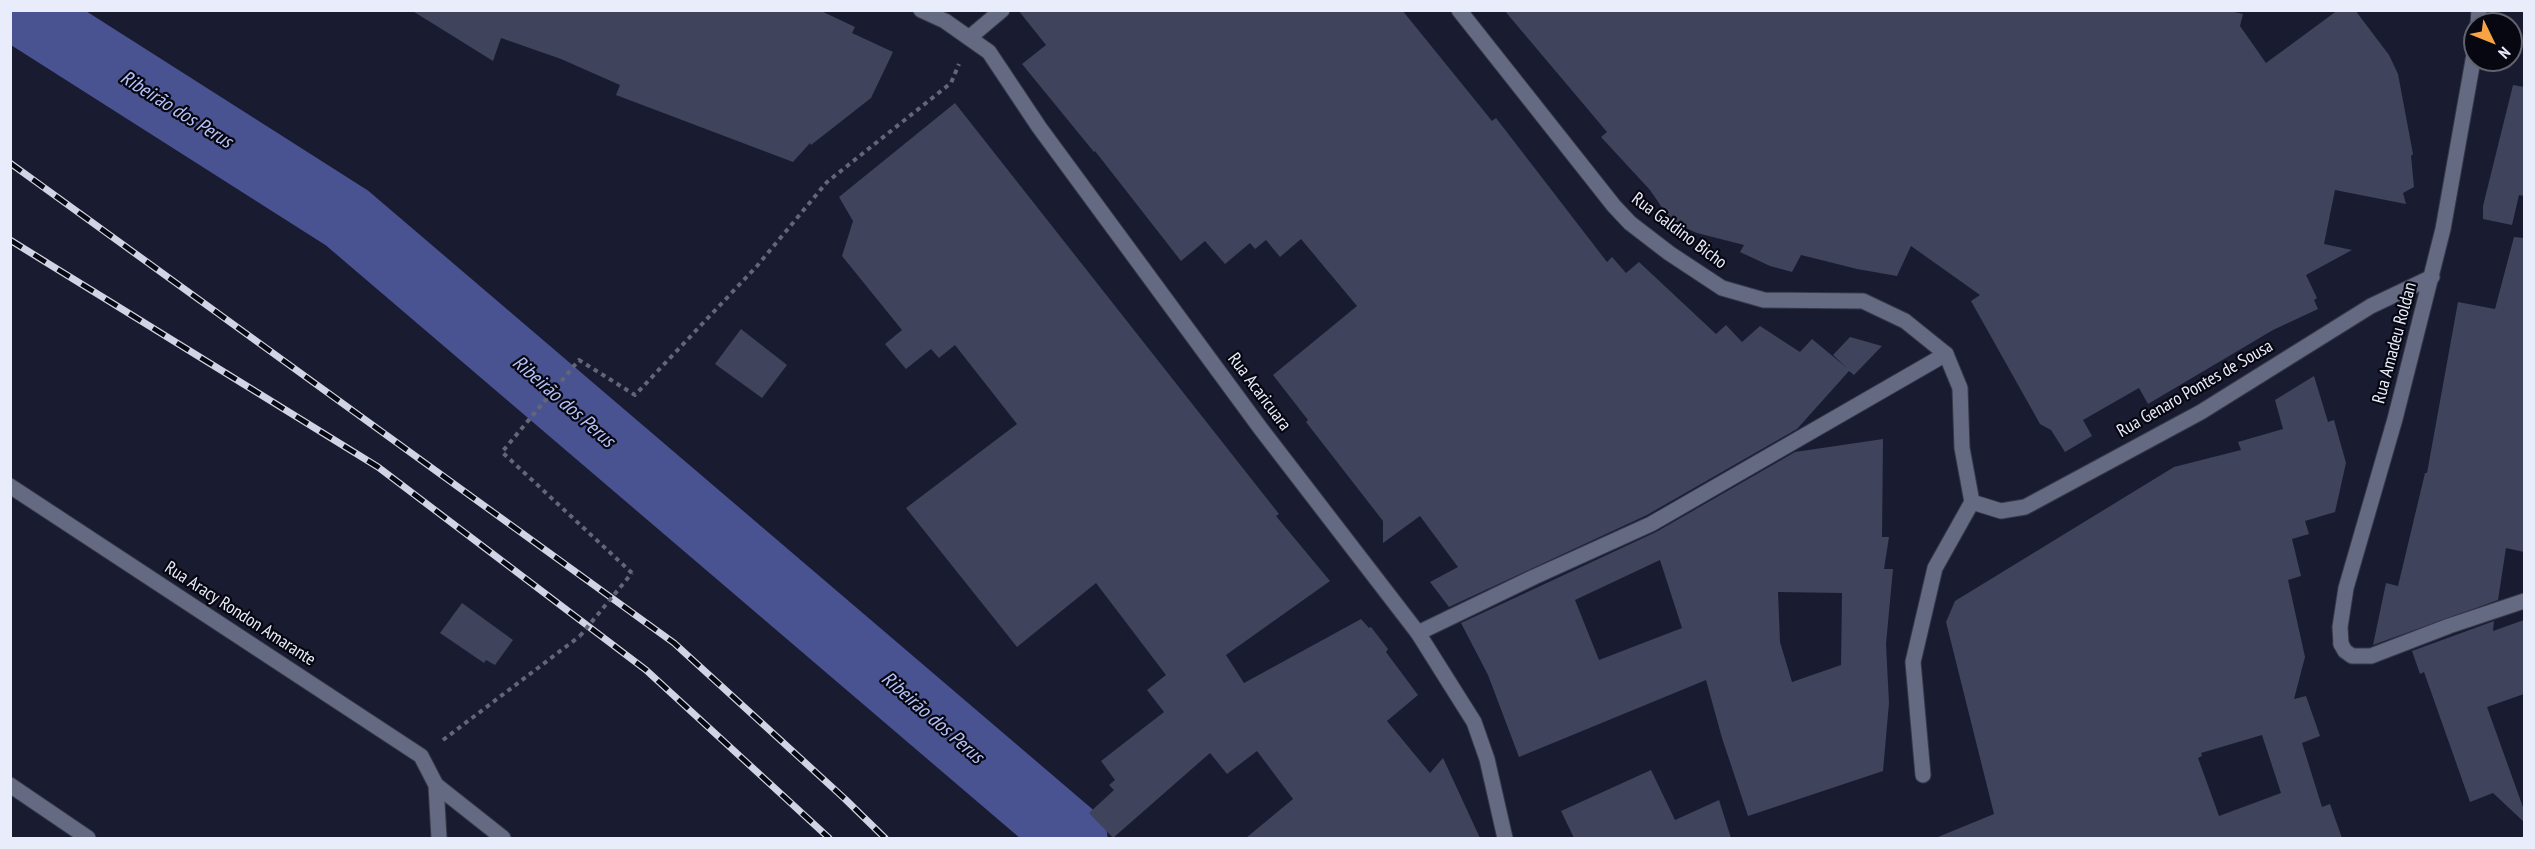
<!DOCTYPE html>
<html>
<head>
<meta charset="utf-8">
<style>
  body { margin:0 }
  #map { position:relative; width:2535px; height:849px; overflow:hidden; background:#191c31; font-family:"PT Sans Narrow",sans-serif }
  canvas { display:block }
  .frame { position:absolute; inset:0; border:12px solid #e9ecfb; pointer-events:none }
  .north { position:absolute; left:2463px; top:12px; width:60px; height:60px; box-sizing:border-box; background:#060710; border:2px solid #61636e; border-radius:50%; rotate:133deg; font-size:16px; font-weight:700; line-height:24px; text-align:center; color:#e9ecfb }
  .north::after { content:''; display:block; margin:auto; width:21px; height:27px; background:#f5a345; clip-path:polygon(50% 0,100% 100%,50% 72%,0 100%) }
</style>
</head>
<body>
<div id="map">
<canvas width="2535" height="849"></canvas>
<div class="frame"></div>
<div class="north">N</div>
</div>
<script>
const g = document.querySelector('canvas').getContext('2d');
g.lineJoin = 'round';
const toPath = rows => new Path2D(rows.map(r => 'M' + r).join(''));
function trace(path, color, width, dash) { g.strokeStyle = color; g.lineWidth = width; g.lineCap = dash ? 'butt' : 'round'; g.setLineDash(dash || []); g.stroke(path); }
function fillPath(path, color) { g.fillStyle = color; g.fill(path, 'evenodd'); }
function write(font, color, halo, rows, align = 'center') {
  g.font = font + ' "PT Sans Narrow",sans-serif'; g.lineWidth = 4.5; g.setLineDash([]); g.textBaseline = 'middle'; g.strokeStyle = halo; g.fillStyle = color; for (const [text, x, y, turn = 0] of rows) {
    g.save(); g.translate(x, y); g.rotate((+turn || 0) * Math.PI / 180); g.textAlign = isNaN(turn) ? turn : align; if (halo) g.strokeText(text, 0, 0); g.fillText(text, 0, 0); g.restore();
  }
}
trace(toPath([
  [20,10,347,218,1073,838]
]), '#4a5392', 69);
fillPath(toPath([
  [411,10,819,10,855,27,852,33,893,52,871,98,811,145,810,143,793,162,616,95,620,85,561,59,501,38,493,61],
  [1018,10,1402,10,1492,121,1496,118,1607,262,1612,257,1626,273,1639,262,1716,334,1726,325,1742,342,1760,326,1800,352,1812,339,1847,368,1833,355,1850,337,1882,346,1854,375,1849,371,1797,429,1647,515,1449,607,1430,582,1458,567,1420,516,1383,543,1383,521,1306,422,1308,420,1273,375,1357,306,1301,239,1280,257,1266,240,1255,249,1250,243,1225,264,1205,241,1181,261,1095,151,1094,152,1022,64,1046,45],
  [1504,10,2225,10,2243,14,2240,26,2266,63,2338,10,2355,10,2389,55,2398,74,2413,154,2411,156,2414,187,2403,193,2406,204,2335,190,2324,244,2352,250,2306,275,2317,298,2314,300,2318,309,2273,330,2148,404,2139,388,2083,420,2092,436,2065,452,2051,430,2040,424,1971,301,1980,295,1911,246,1897,276,1857,269,1801,255,1792,272,1770,266,1740,252,1744,245,1697,233,1672,222,1650,190,1601,137,1607,132],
  [2513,85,2524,87,2524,196,2519,195,2512,225,2483,219,2483,206],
  [955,103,1279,514,1276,516,1330,581,1226,655,1244,683,1361,619,1369,628,1371,627,1388,649,1386,652,1418,695,1387,721,1430,773,1443,758,1480,838,1246,838,1293,799,1257,751,1227,774,1210,753,1113,838,1089,813,1114,790,1109,785,1115,780,1101,761,1164,712,1147,690,1166,675,1096,583,1017,647,906,508,1017,424,955,345,939,358,931,349,906,369,885,344,902,330,842,256,853,221,839,197],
  [2514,237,2524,238,2524,552,2506,548,2498,600,2373,645,2386,583,2398,586,2425,473,2427,473,2458,302,2495,309],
  [741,329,787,365,762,398,715,364],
  [2314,376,2328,422,2334,420,2346,463,2335,512,2305,521,2309,534,2292,539,2301,576,2288,580,2305,657,2294,699,2306,696,2320,736,2302,743,2322,807,2330,804,2342,838,1938,838,1938,837,1994,814,1946,622,1955,601,2174,467,2241,450,2238,442,2283,429,2275,400],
  [2262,735,2281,793,2219,816,2198,758,2202,756,2201,753],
  [1883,439,1882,537,1889,537,1884,569,1893,569,1886,644,1889,703,1883,771,1748,816,1722,738,1706,680,1519,757,1488,675,1461,623,1656,532,1795,452],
  [1660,560,1682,628,1599,660,1575,600],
  [1778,592,1842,593,1841,665,1792,682,1780,642],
  [462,603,513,640,495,665,486,660,484,663,440,633],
  [2524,620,2524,694,2487,707,2524,810,2524,822,2493,793,2470,802,2424,672,2420,674,2412,651,2494,621,2493,631],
  [1651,770,1675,820,1719,800,1731,838,1574,838,1561,811]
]), '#3f435b');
const lane = toPath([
  [1418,633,1534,577,1651,524,1946,354],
  [2341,644,2345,651,2352,656,2371,656,2449,626,2524,601]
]);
const street = toPath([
  [921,10,945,21,989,52,1039,127,1261,429,1418,633,1474,722,1487,759,1505,838],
  [1459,10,1614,206,1630,223,1669,253,1722,288,1764,300,1863,301,1905,321,1946,354,1960,388,1962,448,1972,502,1935,568,1913,662,1923,775],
  [2478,24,2479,10],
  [970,37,1002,10],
  [10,486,421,756,436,785,439,838],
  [1972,502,2001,511,2025,507,2201,412,2371,306,2432,277],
  [2341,644,2340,627,2346,588,2395,419,2443,229,2475,49],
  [10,785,88,838],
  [436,785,503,838]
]);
trace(lane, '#37394a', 17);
trace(street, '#37394a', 17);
trace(toPath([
  [632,573,502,452,579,360,635,395,757,266,827,182,951,83,959,64],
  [443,740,580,636]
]), '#636679', 4, [4.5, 4.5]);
trace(lane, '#656a83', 15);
trace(street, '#656a83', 15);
const rail = toPath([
  [10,163,674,643,845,799,885,838],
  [10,240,378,467,646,670,829,838]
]);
trace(rail, '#d1d4e4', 7);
trace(rail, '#060710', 4.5, [14]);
trace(toPath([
  [580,636,632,573]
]), '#636679', 4, [4.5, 4.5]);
write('18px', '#e9ecfb', '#060710', [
  ["Rua Galdino Bicho",1679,231,37],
  ["Rua Amadeu Roldan",2395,343,-75],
  ["Rua Genaro Pontes de Sousa",2195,389,-30],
  ["Rua Acaricuara",1259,392,53],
  ["Rua Aracy Rondon Amarante",240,614,33]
]);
write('italic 20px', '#b7c1f9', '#060710', [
  ["Ribeirão dos Perus",176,110,32],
  ["Ribeirão dos Perus",563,402,41],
  ["Ribeirão dos Perus",932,718,41]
]);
</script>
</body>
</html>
